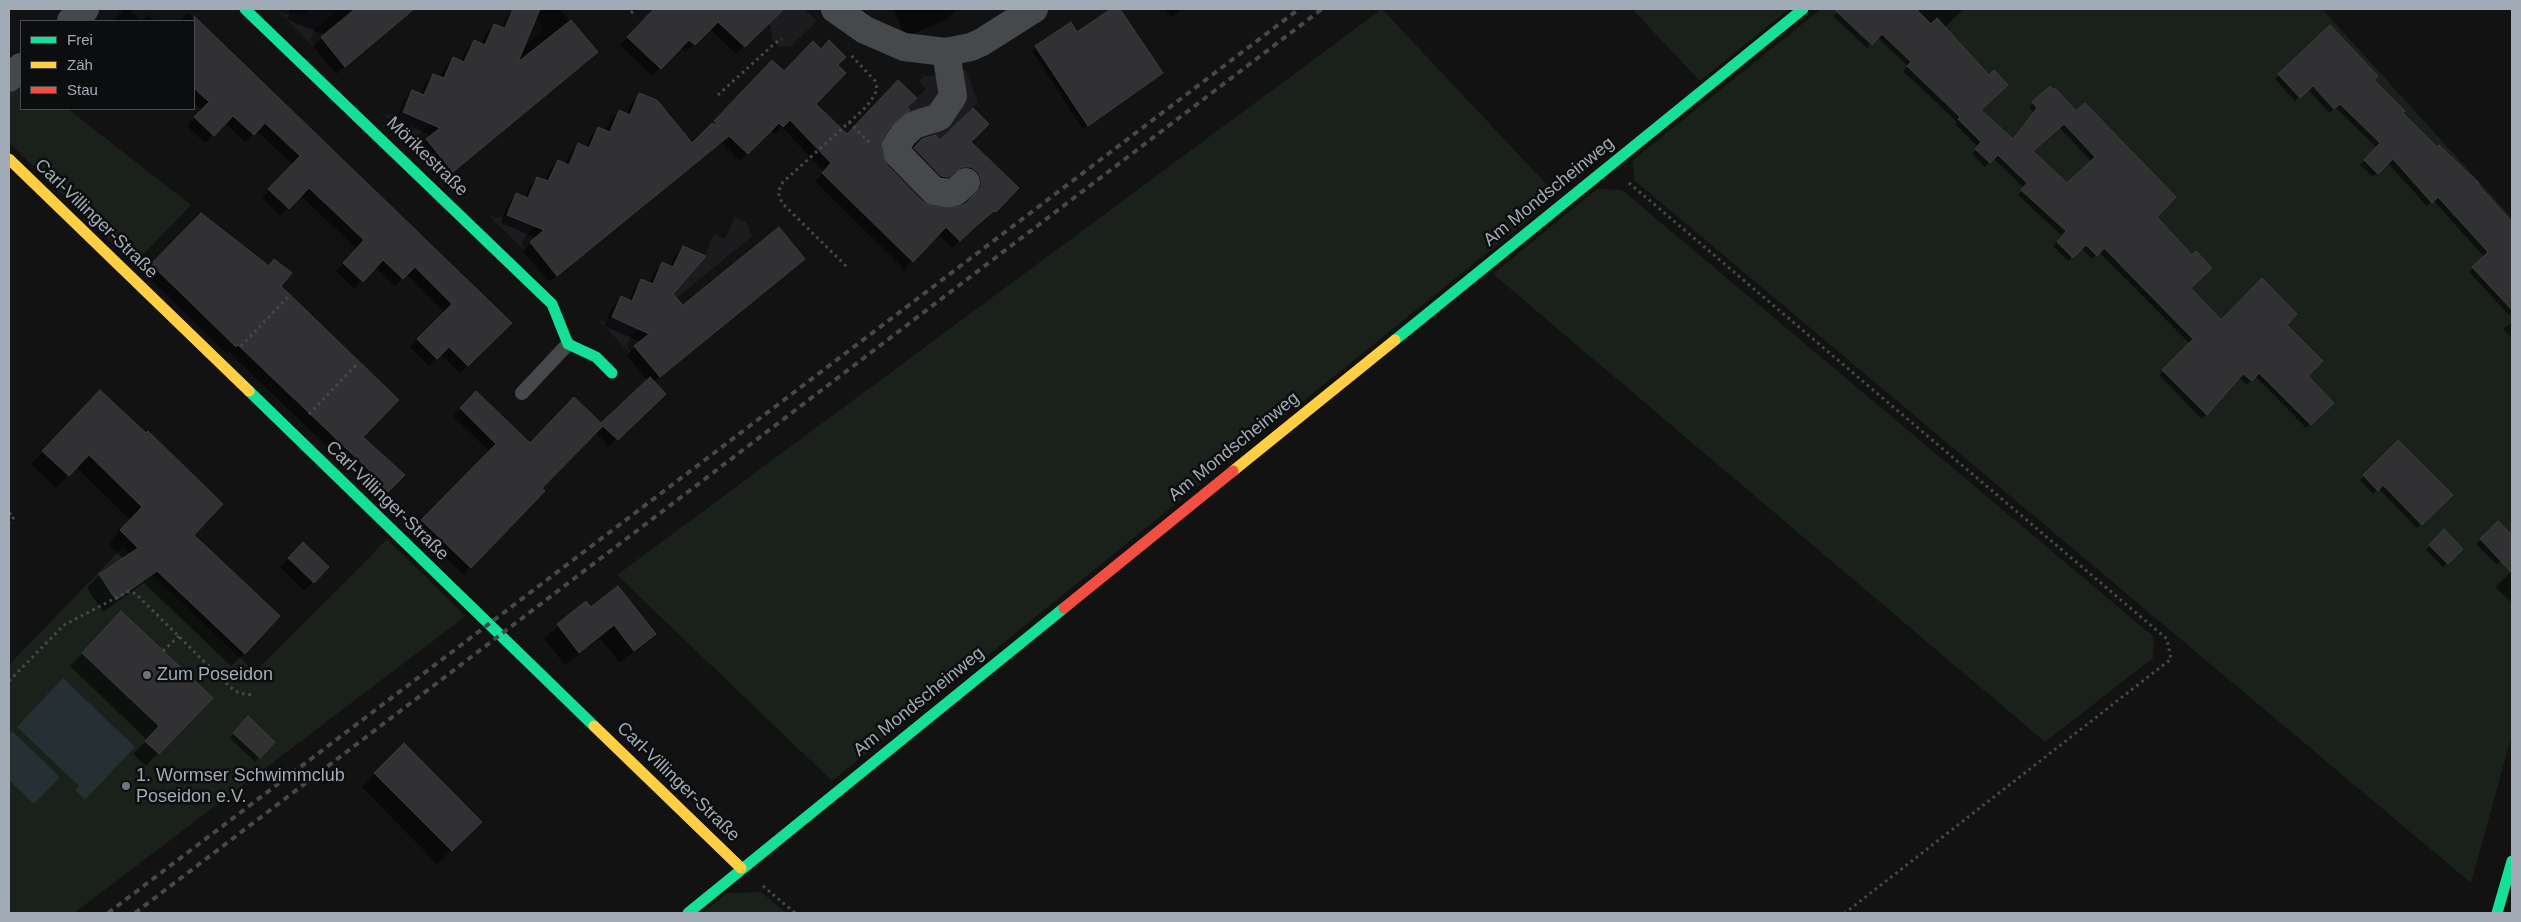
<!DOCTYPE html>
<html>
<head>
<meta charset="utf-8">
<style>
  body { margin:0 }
  #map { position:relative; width:2521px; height:922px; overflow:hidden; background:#121212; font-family:Arial,sans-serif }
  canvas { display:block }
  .frame { position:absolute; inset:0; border:10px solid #a1abb5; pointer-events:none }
  .legend { position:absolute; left:20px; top:20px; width:175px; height:90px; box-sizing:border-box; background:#0c0d0e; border:1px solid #484c51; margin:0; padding:6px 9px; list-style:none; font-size:15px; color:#a1abb5 }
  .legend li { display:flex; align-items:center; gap:10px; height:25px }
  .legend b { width:25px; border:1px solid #484c51 }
</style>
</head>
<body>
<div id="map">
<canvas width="2521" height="922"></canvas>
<div class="frame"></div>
<ul class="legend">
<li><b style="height:6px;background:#16e098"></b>Frei</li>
<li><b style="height:6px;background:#ffcf43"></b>Zäh</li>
<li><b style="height:6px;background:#f24e42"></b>Stau</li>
</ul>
</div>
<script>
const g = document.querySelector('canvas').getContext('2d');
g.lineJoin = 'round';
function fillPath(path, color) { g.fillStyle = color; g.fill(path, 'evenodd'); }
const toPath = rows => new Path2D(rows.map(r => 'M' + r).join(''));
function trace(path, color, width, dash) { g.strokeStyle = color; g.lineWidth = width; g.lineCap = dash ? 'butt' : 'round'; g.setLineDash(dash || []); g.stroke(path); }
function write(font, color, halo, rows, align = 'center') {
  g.font = font + ' Arial,sans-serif'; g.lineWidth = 5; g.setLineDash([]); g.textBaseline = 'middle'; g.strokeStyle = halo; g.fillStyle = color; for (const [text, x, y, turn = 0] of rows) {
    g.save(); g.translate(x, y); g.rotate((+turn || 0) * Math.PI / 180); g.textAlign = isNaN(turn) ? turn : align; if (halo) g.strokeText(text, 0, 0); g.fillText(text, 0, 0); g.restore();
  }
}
fillPath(toPath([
  [309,9,340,9,314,30,311,40,314,47,277,10,285,15,294,12,306,16],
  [783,9,804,9,817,21,791,46,779,47,772,39,771,27,768,24],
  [526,12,537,16,544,30,421,131,417,140,420,149,382,113,395,116,403,112,414,116,476,66,485,45,496,50],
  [966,70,978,102,940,140,929,129,911,146,917,152,910,158,933,180,944,179,961,162,987,189,950,218,872,140,926,89,919,81,924,76,943,76],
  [630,115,641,119,647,133,527,234,522,242,525,251,488,215,497,218,504,217,560,186,569,165,580,169,600,152,610,132,621,136],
  [735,217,746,222,752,236,631,336,627,344,631,354,597,319,604,322,612,317,623,322,632,301,663,289,693,251,705,255,714,234,725,239]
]), '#1c1c1e');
fillPath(toPath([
  [1382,9,1549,187,1540,210,832,781,617,575],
  [1632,9,1789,9,1700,81],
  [1821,9,2322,9,2512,218,2512,734,2471,883,1634,180,1633,160],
  [21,83,21,109,68,109,191,205,134,264,9,143,9,94],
  [1597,189,1622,190,2154,637,2153,658,2045,742,1493,274],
  [387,539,466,616,74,913,9,913,9,665,123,547,255,672],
  [761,892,786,913,702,913,727,893]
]), '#1a211a');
fillPath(toPath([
  [63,678,135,747,85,800,75,790,79,786,17,727],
  [12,731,60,777,34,804,9,780,9,735]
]), '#253035');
fillPath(toPath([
  [124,9,129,9,142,21,112,21],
  [291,9,414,9,336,74,313,46,326,35,287,20],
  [514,9,522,11,523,9,560,9,596,52,444,179,419,148,432,136,396,120,404,100,413,92,420,95,425,83,433,75,440,78,445,66,453,58,461,61,466,50,474,42,481,45,486,33,494,25,502,28,507,16],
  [656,9,661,14,666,9,781,9,736,54,710,29,686,52,680,47,652,76,620,45],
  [894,9,957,9,944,21,905,37],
  [1113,9,1118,9,1161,73,1083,129,1032,51,1070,24,1077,34],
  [1165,9,1181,9,1171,17],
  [1841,9,1964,9,1944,28,1979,110,2012,141,2034,113,2029,107,2050,88,2155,216,2189,288,2221,322,2285,325,2306,376,2332,403,2306,428,2255,376,2247,385,2239,377,2202,419,2159,375,2190,344,2099,252,2092,259,2081,248,2068,261,2053,246,2062,236,2018,195,2024,188,1993,158,1985,167,1972,154,1978,147,1955,124,1957,122,1903,71,1908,66,1877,37,1867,48,1833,16],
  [2059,127,2092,162,2067,185,2032,151],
  [188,13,510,323,460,373,440,354,429,366,410,347,445,313,406,274,395,286,375,267,354,289,336,271,357,249,300,195,280,216,262,198,293,165,257,131,245,142,225,123,205,143,187,126,202,110,194,103,194,97,196,94,194,91,194,21,180,21],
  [148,15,155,21,142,21],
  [2330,27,2401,113,2476,184,2512,223,2512,311,2509,315,2469,272,2484,257,2433,200,2427,206,2388,163,2373,177,2360,165,2377,148,2335,107,2329,113,2308,89,2295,101,2275,79],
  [772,61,783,73,836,65,814,104,847,136,887,129,881,138,880,150,886,166,922,203,932,208,958,209,965,205,974,196,974,186,963,174,953,174,939,184,907,156,923,140,969,142,1017,188,987,219,986,218,968,232,952,248,938,234,904,269,815,181,824,172,782,127,775,134,771,130,740,161,721,142,549,282,523,251,537,238,501,223,509,202,517,195,525,198,530,186,537,178,545,181,550,169,558,162,565,165,571,152,578,145,586,148,591,136,599,128,606,131,611,119,619,111,626,115,632,102,639,95,692,145],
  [201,215,362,437,403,475,379,500,364,485,365,483,229,352,227,354,144,273],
  [683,247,672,294,683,306,795,267,653,382,664,394,609,446,595,432,540,488,543,491,463,574,415,529,490,452,453,416,476,393,530,445,601,425,648,381,627,355,641,342,604,326,613,306,621,297,629,301,634,289,642,281,649,284,654,272,662,264,670,267,675,256],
  [2512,322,2512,339,2503,329],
  [88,404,193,535,244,653,231,666,144,583,103,612,87,588,99,575,124,559,108,544,130,520,76,467,56,488,31,464],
  [2398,442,2451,495,2417,528,2378,488,2373,494,2360,480],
  [2495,526,2512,543,2512,550,2497,565,2476,544],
  [2444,531,2462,549,2443,567,2426,550],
  [303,544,328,567,304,591,280,567],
  [2512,571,2512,603,2495,587],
  [586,603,591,609,654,634,620,663,600,638,565,665,544,638],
  [108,626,211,698,146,766,133,754,147,740,70,666],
  [248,718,273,742,255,762,230,738],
  [404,745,480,822,437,864,362,787]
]), '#0007');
const building = toPath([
  [355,9,414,9,345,67,321,37,355,9],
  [513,9,540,9,518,62,571,20,598,52,453,172,426,139,440,128,403,112,412,90,424,95,433,74,444,78,453,57,464,62,474,40,485,45,494,24,505,28,513,9],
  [654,9,784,9,745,47,718,22,695,45,689,40,661,69,627,37,654,9],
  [1111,9,1120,9,1163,73,1088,126,1035,46,1071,22,1077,32,1111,9],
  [1834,9,1916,9,1931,24,1937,18,1989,75,1994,70,2008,85,1981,110,2013,139,2037,108,2032,102,2050,86,2053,90,2055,88,2076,111,2085,103,2176,197,2157,217,2192,255,2196,251,2212,268,2191,288,2221,320,2262,278,2297,314,2287,325,2323,361,2308,376,2334,403,2311,425,2259,373,2252,381,2243,374,2207,415,2162,370,2193,339,2104,248,2097,256,2086,245,2073,258,2057,242,2066,231,2021,190,2027,183,1998,155,1990,163,1975,149,1981,142,1958,119,1960,117,1907,66,1911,62,1882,34,1872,45,1834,9],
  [2064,124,2095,157,2067,183,2033,151,2064,124],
  [194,16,512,323,468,366,449,347,437,359,417,339,452,304,415,267,403,279,383,260,363,282,343,263,364,240,309,188,289,209,268,189,300,156,265,123,254,135,233,116,214,136,194,117,209,102,194,88,194,16],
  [2330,25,2378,76,2374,80,2405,111,2403,113,2437,147,2439,145,2479,183,2478,184,2512,222,2512,310,2472,267,2488,252,2438,197,2432,203,2393,159,2378,174,2364,160,2380,143,2340,104,2334,109,2313,86,2300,98,2278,74,2330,25],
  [829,40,846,57,838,65,846,73,816,104,847,134,898,80,917,98,907,107,910,110,890,127,883,138,881,149,887,165,923,202,932,206,958,207,966,204,981,187,981,178,978,172,971,167,962,167,948,177,941,176,914,148,922,139,935,135,940,140,973,108,989,124,971,142,1019,188,996,212,994,211,976,226,960,241,946,227,913,262,822,173,831,163,790,120,783,127,779,123,748,154,729,136,557,276,530,242,544,230,507,215,516,193,528,198,537,177,548,181,558,160,569,165,578,143,589,148,598,127,610,132,619,110,630,115,639,93,657,100,692,143,712,123,719,126,714,121,772,60,784,71,813,41,821,49,829,40],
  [201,213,269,266,274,259,292,273,281,286,399,400,363,437,405,475,388,492,371,476,373,474,238,345,236,347,151,264,201,213],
  [779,227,805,259,660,377,634,346,649,334,612,317,621,296,632,301,641,279,653,284,662,262,673,267,683,246,706,256,673,294,683,305,779,227],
  [650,377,666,394,618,440,603,426,542,488,545,491,471,568,421,520,496,444,460,408,476,391,530,443,574,397,601,423,650,377],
  [100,390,146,433,148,431,223,504,194,535,280,616,245,654,157,571,116,600,99,574,138,548,120,530,142,507,89,455,69,476,42,451,100,390],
  [2398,440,2453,495,2422,525,2383,485,2378,491,2363,475,2398,440],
  [2498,521,2512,535,2512,573,2480,539,2498,521],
  [2444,529,2463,549,2448,564,2429,545,2444,529],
  [303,542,329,567,314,583,288,558,303,542],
  [618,586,656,634,634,651,614,625,579,653,557,624,586,601,591,607,618,586],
  [121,611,213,698,159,754,145,741,159,726,82,653,121,611],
  [248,716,275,742,260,758,233,733,248,716],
  [404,743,482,822,452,851,374,773,404,743]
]);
fillPath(building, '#313133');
trace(building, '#3a3d3f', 1);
trace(toPath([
  [631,13,636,9],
  [718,95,775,43,782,39],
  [849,122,870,143],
  [1629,183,2167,639,2171,659,1845,913],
  [846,266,782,203,778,192,783,182,866,107,874,96,877,89,875,81,851,55],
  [241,346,288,297],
  [309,414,358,363],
  [9,513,14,517,9,523],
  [163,651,179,636],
  [9,681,64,625,129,591,136,594,230,687,239,693,251,695],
  [763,886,795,913]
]), '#474a4d', 3, [2.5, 4]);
trace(toPath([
  [522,393,568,344]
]), '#46494b', 14);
trace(toPath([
  [835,9,865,30,904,47,946,52,971,47,982,42,1034,9],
  [71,21,85,9],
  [946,52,953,96,939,117,914,125,903,135,896,146,898,154,934,191,949,193,955,192,966,182],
  [9,78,21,67]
]), '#46494b', 28);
trace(toPath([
  [245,9,552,304,568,344,596,357,612,373],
  [1395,340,1803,9],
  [249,391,594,726],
  [688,913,1064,608],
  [2497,913,2512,861]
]), '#16e098', 11);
trace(toPath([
  [9,159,249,391],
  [1233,471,1395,340],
  [594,726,741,868]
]), '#ffcf43', 11);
trace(toPath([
  [1064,608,1233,471]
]), '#f24e42', 11);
trace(toPath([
  [108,913,1299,9],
  [135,913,1322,9]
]), '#46484b', 4, [6, 5]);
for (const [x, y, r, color] of [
  [147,675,5,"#6f757c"],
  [126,786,5,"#6f757c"]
]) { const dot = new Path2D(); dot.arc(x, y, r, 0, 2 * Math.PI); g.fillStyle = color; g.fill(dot); trace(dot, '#0c0d0e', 2); }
write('18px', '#a1abb5', '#0c0d0e', [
  ["Mörikestraße",427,157,44],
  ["Am Mondscheinweg",1549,192,-39],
  ["Carl-Villinger-Straße",96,219,44],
  ["Am Mondscheinweg",1234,447,-39],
  ["Carl-Villinger-Straße",387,501,44],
  ["Am Mondscheinweg",919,702,-39],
  ["Carl-Villinger-Straße",678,782,44]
]);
write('18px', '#a1abb5', '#0c0d0e', [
  ["Zum Poseidon",157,675],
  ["1. Wormser Schwimmclub",136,776],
  ["Poseidon e.V.",136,797]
], 'left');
</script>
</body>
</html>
